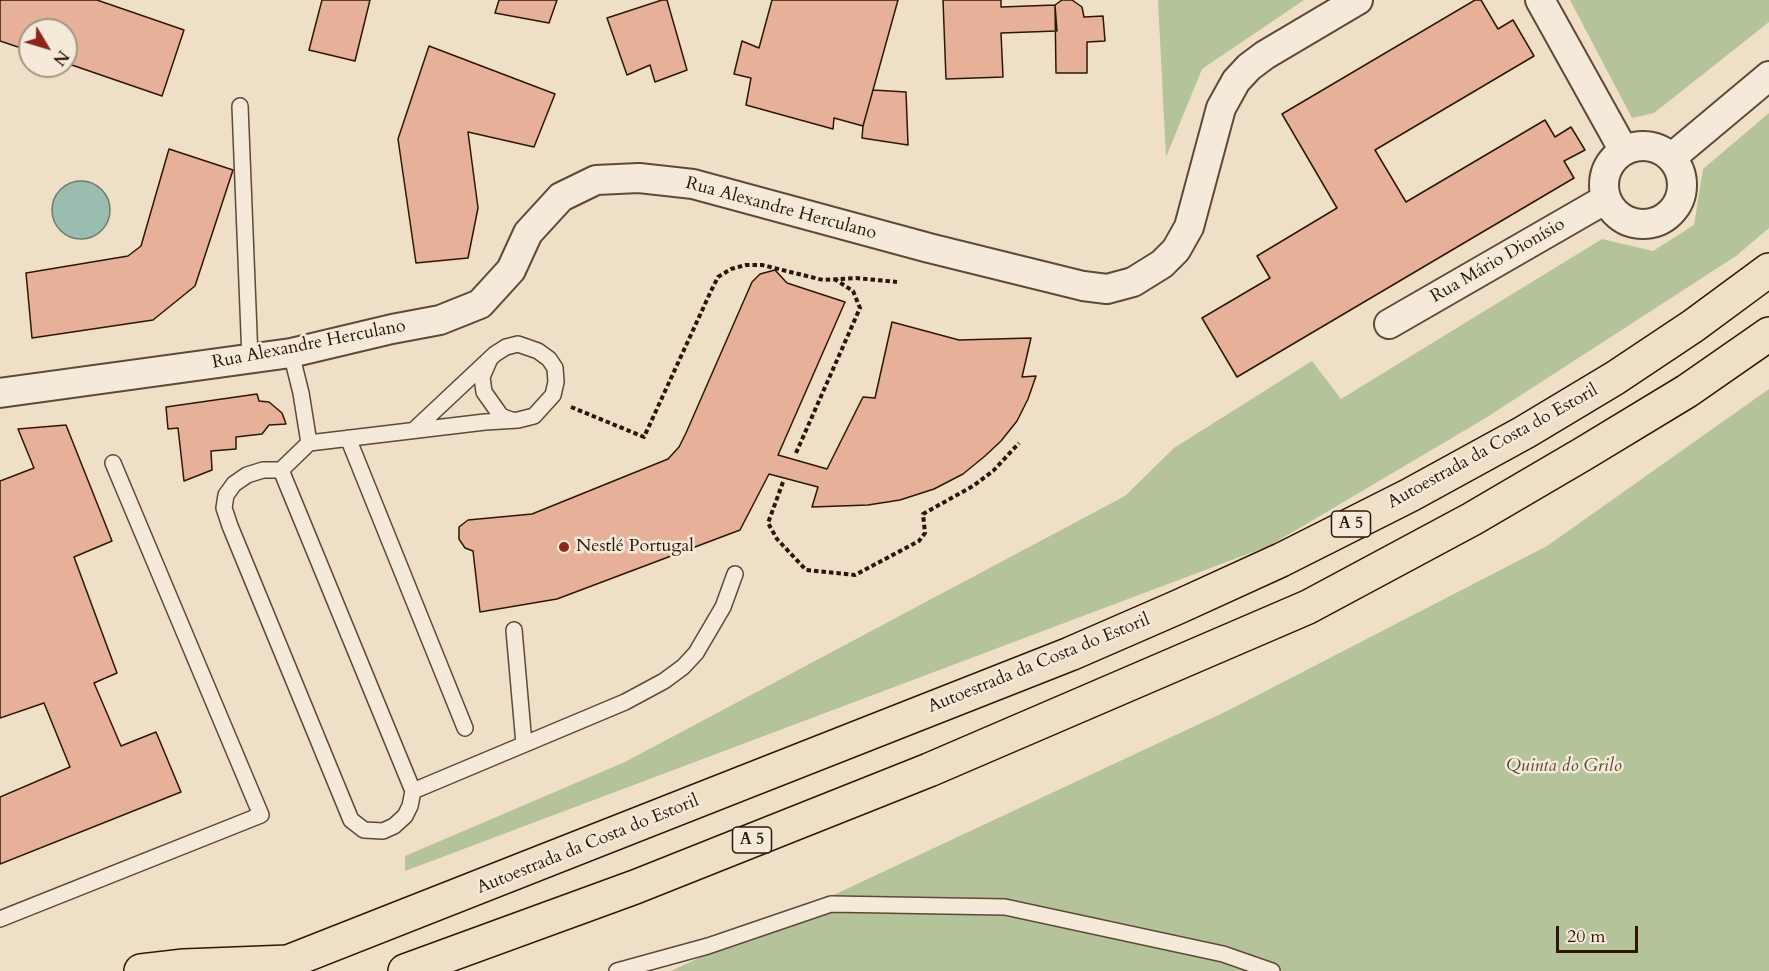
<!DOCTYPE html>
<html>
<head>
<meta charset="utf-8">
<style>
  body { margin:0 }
  #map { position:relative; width:1769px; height:971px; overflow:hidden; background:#efdfc6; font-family:Cardo,serif }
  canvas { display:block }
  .north { position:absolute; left:18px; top:18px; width:60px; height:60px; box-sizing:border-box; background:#f5eada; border:2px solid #a59686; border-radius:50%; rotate:128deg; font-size:16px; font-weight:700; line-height:24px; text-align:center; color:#2c1707 }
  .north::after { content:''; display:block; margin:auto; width:21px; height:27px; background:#8f2418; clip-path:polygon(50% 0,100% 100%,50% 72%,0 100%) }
  .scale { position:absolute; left:1556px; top:926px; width:82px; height:27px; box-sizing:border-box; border:3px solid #2c1707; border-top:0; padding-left:8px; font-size:18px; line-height:21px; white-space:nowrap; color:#2c1707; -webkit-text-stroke:4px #f5eada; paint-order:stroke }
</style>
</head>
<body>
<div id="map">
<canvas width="1769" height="971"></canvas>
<div class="north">N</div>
<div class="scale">20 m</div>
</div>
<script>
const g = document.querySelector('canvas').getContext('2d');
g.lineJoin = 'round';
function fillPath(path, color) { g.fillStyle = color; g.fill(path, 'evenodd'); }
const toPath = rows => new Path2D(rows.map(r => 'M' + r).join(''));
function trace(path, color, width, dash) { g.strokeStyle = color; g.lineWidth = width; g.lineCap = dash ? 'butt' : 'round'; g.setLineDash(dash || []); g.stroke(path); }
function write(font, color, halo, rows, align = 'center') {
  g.font = font + ' Cardo,serif'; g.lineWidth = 5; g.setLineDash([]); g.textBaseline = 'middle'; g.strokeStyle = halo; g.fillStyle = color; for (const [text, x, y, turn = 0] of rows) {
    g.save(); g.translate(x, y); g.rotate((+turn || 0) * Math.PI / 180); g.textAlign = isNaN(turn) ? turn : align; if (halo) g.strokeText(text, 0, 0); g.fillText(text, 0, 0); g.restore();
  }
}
fillPath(toPath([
  [1158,0,1304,0,1202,69,1166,157],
  [1570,0,1769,0,1769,22,1654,113,1632,118],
  [1769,113,1769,228,1736,256,1484,419,1269,546,405,871,405,856,625,762,1125,496,1174,448,1312,361,1341,399,1602,239,1653,251,1694,225,1703,169],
  [1769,389,1769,971,671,971,1227,711,1547,546]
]), '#b4c399');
const water = toPath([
  '52 210a29 29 0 1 1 58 0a29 29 0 1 1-58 0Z'
]);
fillPath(water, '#9abdb0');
trace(water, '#6e7b6c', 1.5);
const building = toPath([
  [0,0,97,0,184,30,162,96,66,63,66,30,30,30,30,51,0,41,0,0],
  [322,0,370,0,355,61,309,50,322,0],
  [499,0,557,0,549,23,495,13,499,0],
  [662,0,667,0,687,70,655,82,650,65,627,75,607,18,662,0],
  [772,0,898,0,863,126,834,118,833,129,746,105,751,78,734,74,742,41,759,48,772,0],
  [943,0,1001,0,1001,7,1055,5,1057,31,1001,33,1003,77,946,79,943,0],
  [1062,0,1072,0,1082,7,1084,17,1103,16,1105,41,1087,42,1087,73,1056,73,1055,5,1062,0],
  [1475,0,1481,0,1498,29,1513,20,1534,56,1375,150,1406,202,1545,120,1555,137,1571,127,1585,150,1564,161,1574,178,1237,377,1202,318,1270,278,1257,256,1337,208,1282,114,1475,0],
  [429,46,555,94,534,147,468,132,478,208,468,258,416,263,398,139,429,46],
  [873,90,906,92,908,145,862,138,863,126,873,90],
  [169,149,233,170,195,286,153,320,32,338,26,273,128,256,141,246,169,149],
  [775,270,787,283,845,302,778,455,827,469,863,397,875,398,892,322,959,340,1031,338,1022,377,1036,376,1028,399,1017,421,1001,441,985,456,963,474,934,489,900,500,868,505,812,507,818,487,769,474,740,530,557,599,480,612,473,551,465,548,459,539,459,527,468,520,532,514,668,459,679,447,686,433,752,282,760,274,775,270],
  [257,394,259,401,269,402,282,413,286,424,269,425,262,434,236,437,236,449,211,451,212,470,184,481,178,428,168,429,166,407,257,394],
  [66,425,112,541,74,557,117,673,94,683,121,746,156,732,181,792,0,864,0,797,70,767,44,703,0,718,0,481,34,468,18,429,66,425]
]);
fillPath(building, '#e6b198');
trace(building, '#2c1707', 1.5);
const lane = toPath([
  [240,106,250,359],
  [291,353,301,393,309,443,485,422,518,420,534,416,553,395,556,382,555,368,549,359,538,351,518,344,506,347,495,354,414,430],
  [489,361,482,377,484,392,501,416,511,420],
  [348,438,465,728],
  [309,443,281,470,413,791,625,702,664,681,683,667,696,653,723,607,735,574],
  [281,470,263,470,247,475,234,484,226,495,224,508,230,526,351,820,364,830,383,831,394,826,405,816,410,806,413,791],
  [514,630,524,744],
  [0,919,261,815,113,463],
  [617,971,708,946,831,904,1005,907,1223,954,1272,971]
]);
const street = toPath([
  [1540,0,1624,151],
  '1604 185a39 39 0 1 1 78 0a39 39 0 1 1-78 0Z',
  [1671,158,1769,76],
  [1389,324,1606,199],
  [0,393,291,353,392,329,440,320,480,304,511,270,528,233,561,197,596,180,639,178,693,184,929,248,1083,286,1107,289,1133,282,1162,264,1176,250,1189,227,1221,108,1236,81,1249,67,1265,55,1358,0]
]);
const highway = toPath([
  [141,971,184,966,288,962],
  [265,971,1070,654,1178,607,1281,560,1410,495,1525,432,1615,378,1693,326,1769,270],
  [405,971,635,887,929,770,1308,607,1472,519,1583,454,1687,391,1769,334]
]);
trace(lane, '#5d4937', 18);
trace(street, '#5d4937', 32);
trace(highway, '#2c1707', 36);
trace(toPath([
  [571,407,644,437,711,291,718,277,731,269,746,265,762,265,823,280,856,278,897,282],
  [796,453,860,308,853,291,836,280],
  [783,482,768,523,777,539,806,570,855,575,919,541,925,533,923,514,973,486,993,471,1019,443]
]), '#2c1707', 4, [4.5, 3]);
trace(lane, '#f5eada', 15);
trace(street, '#f5eada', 28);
trace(highway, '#efdfc6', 33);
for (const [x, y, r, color] of [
  [564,547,6,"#8f2418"]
]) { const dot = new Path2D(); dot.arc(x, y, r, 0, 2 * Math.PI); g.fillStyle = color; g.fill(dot); trace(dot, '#f5eada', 2); }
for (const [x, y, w] of [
  [1351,524,39],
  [752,840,39]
]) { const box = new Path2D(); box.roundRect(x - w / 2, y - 13, w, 26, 4.5); g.fillStyle = '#f5eada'; g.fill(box); trace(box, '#2c1707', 1.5); }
write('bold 16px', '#2c1707', null, [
  ["A 5",1351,524],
  ["A 5",752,840]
]);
write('18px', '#2c1707', '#f5eada', [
  ["Rua Alexandre Herculano",781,209,15],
  ["Rua Mário Dionísio",1498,261,-30],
  ["Rua Alexandre Herculano",309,345,-11],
  ["Autoestrada da Costa do Estoril",1493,447,-29],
  ["Autoestrada da Costa do Estoril",1039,664,-22],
  ["Autoestrada da Costa do Estoril",588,845,-22]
]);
write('18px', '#2c1707', '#f5eada', [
  ["Nestlé Portugal",576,547]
], 'left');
write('italic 18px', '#554b33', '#f5eada', [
  ["Quinta do Grilo",1564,767]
]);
</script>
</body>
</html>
